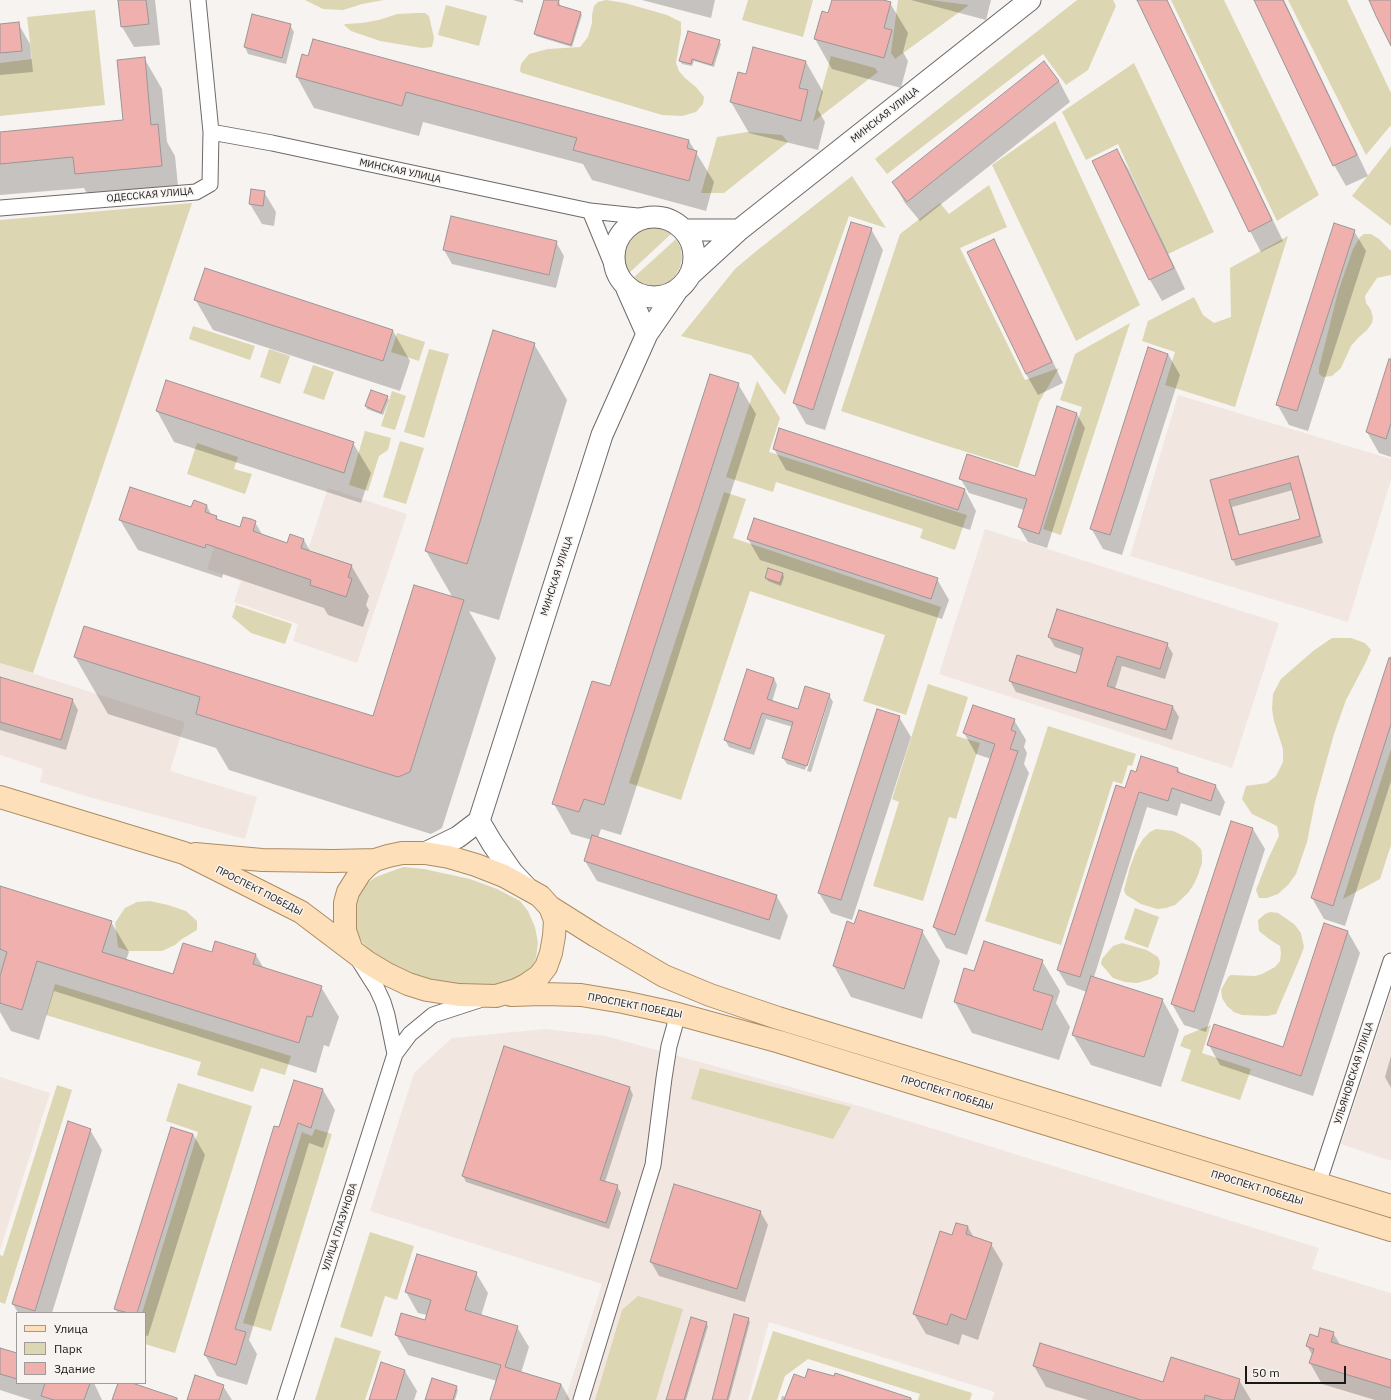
<!DOCTYPE html>
<html>
<head>
<meta charset="utf-8">
<style>
  body { margin:0 }
  #map { position:relative; width:1391px; height:1400px; overflow:hidden; background:#f7f3f1; font-family:"IBM Plex Sans",sans-serif }
  canvas { display:block }
  .legend { position:absolute; left:16px; top:1312px; width:130px; height:72px; box-sizing:border-box; background:#f7f3f1; border:1px solid #9e9b9a; margin:0; padding:5px 7px; list-style:none; font-size:12px; color:#191817 }
  .legend li { display:flex; align-items:center; gap:8px; height:20px }
  .legend b { width:20px; border:1px solid #9e9b9a }
  .scale { position:absolute; left:1245px; top:1366px; width:101px; height:18px; box-sizing:border-box; border:2px solid #191817; border-top:0; padding-left:5px; font-size:12px; line-height:14px; white-space:nowrap; color:#191817; -webkit-text-stroke:3px #f7f3f1; paint-order:stroke }
</style>
</head>
<body>
<div id="map">
<canvas width="1391" height="1400"></canvas>
<ul class="legend">
<li><b style="height:5px;background:#fde0b9"></b>Улица</li>
<li><b style="height:11px;background:#ddd6b2"></b>Парк</li>
<li><b style="height:11px;background:#f0b1ae"></b>Здание</li>
</ul>
<div class="scale">50 m</div>
</div>
<script>
const g = document.querySelector('canvas').getContext('2d');
g.lineJoin = 'round';
function fillPath(path, color) { g.fillStyle = color; g.fill(path, 'evenodd'); }
const toPath = rows => new Path2D(rows.map(r => 'M' + r).join(''));
function trace(path, color, width, dash) { g.strokeStyle = color; g.lineWidth = width; g.lineCap = dash ? 'butt' : 'round'; g.setLineDash(dash || []); g.stroke(path); }
function write(font, color, halo, rows, align = 'center') {
  g.font = font + ' "IBM Plex Sans",sans-serif'; g.lineWidth = 3; g.setLineDash([]); g.textBaseline = 'middle'; g.strokeStyle = halo; g.fillStyle = color; for (const [text, x, y, turn = 0] of rows) {
    g.save(); g.translate(x, y); g.rotate((+turn || 0) * Math.PI / 180); g.textAlign = isNaN(turn) ? turn : align; if (halo) g.strokeText(text, 0, 0); g.fillText(text, 0, 0); g.restore();
  }
}
fillPath(toPath([
  [1178,395,1391,459,1391,480,1348,622,1130,556],
  [328,488,407,514,357,663,293,641,298,624,234,602,241,581,207,569,214,547,304,577,313,552,308,550],
  [985,529,1279,623,1232,768,939,674],
  [0,663,185,722,170,771,257,797,245,839,89,797,40,782,43,769,0,755],
  [1391,992,1391,1161,1341,1144],
  [545,1029,606,1036,866,1108,1319,1248,1312,1269,1391,1293,1391,1400,992,1400,995,1392,769,1322,748,1400,565,1400,602,1284,370,1211,414,1073,452,1038],
  [0,1077,50,1093,0,1250]
]), '#f2e6e0');
fillPath(toPath([
  [305,0,384,0,362,4,343,10,323,9],
  [606,0,625,3,667,15,681,22,681,33,676,63,679,71,685,78,696,87,704,97,703,104,696,112,682,116,662,115,522,73,520,71,521,64,529,54,548,49,580,47,588,37,592,23,592,15,594,6,598,2],
  [748,0,813,0,803,37,742,20],
  [898,0,930,0,969,5,895,59,891,53],
  [1077,0,1113,0,1116,6,1088,70,1066,85,1043,54,887,174,875,159],
  [1171,0,1224,0,1319,195,1277,221],
  [1288,0,1347,0,1391,93,1391,125,1366,155],
  [446,5,487,16,479,46,438,35],
  [95,10,105,105,0,116,0,63,32,59,27,17],
  [416,13,425,13,429,16,434,38,432,47,422,48,380,41,351,31,344,25,345,24,362,23,379,20,397,14],
  [831,56,875,68,878,72,813,122],
  [1134,63,1214,232,1168,254,1118,144,1086,160,1062,112],
  [1055,121,1140,305,1076,341,992,165],
  [747,132,782,135,788,142,724,193,701,193,717,137],
  [1391,146,1391,226,1352,196],
  [852,176,886,228,849,216,785,395,751,355,681,336,735,269,755,252],
  [989,185,1007,227,960,248,1025,380,1059,368,1039,402,1018,468,941,444,841,411,900,234,940,203,949,214],
  [192,203,33,673,0,663,0,220],
  [654,226,663,229,671,234,628,274,623,265,622,256,623,246,628,237,635,231,644,227],
  [1364,234,1371,234,1379,239,1391,251,1391,275,1377,278,1365,296,1366,303,1371,310,1373,318,1372,323,1367,330,1358,338,1351,346,1341,368,1332,376,1323,377,1319,374,1319,368,1338,292,1353,249,1360,237],
  [1288,236,1235,407,1165,385,1175,352,1142,341,1148,321,1194,297,1203,315,1214,323,1231,317,1230,268],
  [676,239,681,248,682,258,680,267,675,276,668,283,659,286,649,287,640,284,632,279],
  [1130,323,1061,535,1043,529,1082,407,1060,400,1075,354],
  [193,326,255,346,250,360,189,339],
  [397,333,425,342,419,361,391,352],
  [269,349,290,356,280,384,260,377],
  [429,349,449,354,424,438,404,432],
  [313,365,334,372,324,400,303,393],
  [757,381,780,418,769,452,967,515,955,550,920,538,923,529,776,482,773,492,726,477],
  [392,391,406,396,395,430,381,426],
  [365,431,391,438,388,450,379,456,368,491,349,485],
  [400,441,424,448,406,504,383,497],
  [197,443,238,457,234,469,252,474,245,494,187,474],
  [724,492,746,499,733,538,941,607,906,715,863,701,885,635,750,591,681,800,629,783],
  [236,605,292,624,285,644,251,633,232,617],
  [1332,638,1351,638,1365,643,1371,650,1366,662,1346,700,1334,734,1315,802,1307,842,1296,874,1288,885,1278,894,1267,898,1259,898,1256,890,1268,859,1279,836,1277,826,1252,814,1242,799,1246,786,1267,783,1276,776,1283,762,1283,749,1274,721,1272,709,1273,694,1281,679,1313,651],
  [928,684,968,697,956,736,980,743,956,819,949,817,923,901,873,886,899,802,892,799],
  [1048,726,1136,754,1132,766,1128,765,1122,784,1113,781,1061,945,985,921],
  [1391,749,1391,845,1380,879,1343,899],
  [1156,829,1173,831,1184,836,1194,842,1201,849,1202,856,1202,863,1198,875,1194,884,1188,893,1175,905,1166,908,1157,909,1141,904,1133,899,1126,895,1124,890,1130,867,1136,851,1143,839,1150,832],
  [403,867,424,869,470,879,497,889,520,901,528,911,535,927,538,943,536,958,532,969,527,976,485,988,421,978,386,961,373,953,362,942,357,933,354,922,356,905,360,893,367,883,376,877],
  [150,901,168,905,186,911,197,921,197,930,182,939,175,945,162,951,128,951,118,947,115,923,125,908,137,902],
  [1135,908,1159,917,1148,948,1124,939],
  [1270,912,1278,913,1294,924,1301,933,1304,947,1300,958,1276,1014,1267,1016,1242,1015,1234,1012,1227,1006,1222,998,1221,990,1228,977,1231,975,1255,976,1262,974,1275,967,1280,961,1281,953,1280,946,1269,939,1259,931,1258,920,1265,914],
  [1122,943,1147,950,1158,957,1160,962,1158,974,1151,979,1137,983,1125,982,1113,978,1101,964,1102,959,1113,946],
  [55,984,291,1056,285,1075,261,1068,253,1092,197,1075,201,1062,46,1015],
  [1211,1025,1202,1053,1251,1069,1240,1100,1181,1081,1191,1050,1180,1046,1184,1036],
  [700,1068,851,1107,833,1139,691,1099],
  [178,1083,252,1106,175,1353,145,1344,145,1313,142,1313,198,1132,166,1121],
  [57,1085,72,1090,5,1304,0,1302,0,1255,3,1256],
  [315,1129,332,1134,271,1331,243,1323,302,1132,312,1136],
  [370,1232,414,1246,397,1300,385,1296,372,1337,340,1327],
  [638,1296,683,1309,656,1400,595,1400,622,1310],
  [773,1331,972,1393,970,1400,918,1400,920,1394,808,1359,785,1376,777,1400,751,1400],
  [335,1337,381,1351,365,1400,315,1400]
]), '#ddd6b2');
fillPath(toPath([
  [119,0,155,0,160,45,134,47,122,27],
  [513,0,523,0,523,3],
  [545,0,558,1,560,4,559,6,580,12,582,15,572,47,536,36,535,33],
  [642,0,715,0,711,18],
  [833,0,879,0,890,3,908,33,903,52,908,61,901,88,832,69,815,39,829,14],
  [911,0,991,0,986,20],
  [1138,0,1167,0,1283,241,1261,252,1250,231],
  [1255,0,1284,0,1368,176,1346,186,1334,165],
  [18,23,30,44,33,72,0,75,0,25],
  [290,25,294,32,286,64,248,54,245,47],
  [719,41,721,44,714,67,694,61,692,66,682,64,680,61],
  [303,55,689,141,714,182,706,211,592,180,583,164,423,122,419,136,314,108,297,77],
  [144,58,162,89,167,142,175,156,179,196,93,204,84,188,0,195,0,133,124,121],
  [806,62,823,92,818,110,825,122,818,150,749,133,731,102],
  [1059,81,1070,102,920,221,905,203,893,182],
  [1117,150,1129,170,1185,289,1162,301,1150,280,1093,161],
  [264,192,276,212,274,226,262,224,250,204],
  [871,229,883,250,825,430,806,424,794,403],
  [1354,231,1366,251,1308,431,1289,425,1277,404],
  [993,241,1005,261,1063,383,1038,395,1026,374,969,252],
  [556,242,564,256,556,288,452,264,444,250],
  [195,299,393,331,410,361,400,391,213,330],
  [534,344,567,400,499,620,469,611,496,658,442,828,431,834,229,770,216,748,108,714,75,657,84,627,374,717,453,598,426,551],
  [1168,354,1180,375,1122,555,1103,549,1091,528],
  [1391,356,1391,457,1379,453,1367,432],
  [167,381,353,443,371,473,361,503,174,442,157,411],
  [738,384,756,414,621,835,601,829,598,838,776,895,788,916,780,940,597,881,585,861,592,840,571,834,554,804,610,687],
  [387,397,389,400,383,415,367,409,366,406],
  [1077,414,1085,428,1047,548,1028,542,1019,527,1024,510,969,493,960,478,1035,477],
  [774,449,965,490,976,511,970,530,786,470],
  [1297,457,1301,464,1323,543,1236,566,1233,560,1211,481],
  [1293,490,1302,520,1240,536,1232,507],
  [207,506,212,516,216,517,219,521,240,529,255,522,263,536,288,544,304,540,310,551,351,565,369,596,366,605,369,610,363,627,328,615,324,608,223,574,222,578,138,550,120,520],
  [748,539,937,579,949,600,942,619,760,560],
  [783,574,784,577,781,586,768,581,766,578],
  [1049,637,1167,644,1173,654,1165,679,1122,666,1115,689,1173,707,1179,717,1172,740,1016,692,1010,681,1017,656,1076,674,1082,656,1055,647],
  [1391,655,1391,781,1345,926,1324,919,1312,898],
  [0,678,72,699,78,710,66,750,0,730],
  [774,678,777,685,772,702,798,710,829,695,833,702,811,772,807,771,829,699,827,699,805,770,787,764,783,758,793,727,766,719,754,755,729,747,725,740],
  [899,717,911,737,852,920,831,913,819,893],
  [1014,720,1026,740,1024,747,1027,753,1024,764,1029,773,967,955,946,948,934,927,991,759,976,754,964,733],
  [1178,769,1181,774,1216,786,1225,802,1220,816,1181,803,1177,816,1147,807,1094,977,1162,999,1179,1030,1161,1087,1091,1065,1073,1035,1087,992,1067,985,1058,970,1126,789,1137,773],
  [1253,829,1265,849,1206,1032,1184,1025,1172,1004],
  [0,887,111,922,129,952,126,960,174,975,212,953,256,955,264,969,321,987,339,1017,329,1047,324,1045,316,1073,54,991,39,1040,11,1031,0,1012,0,979,1,974,0,974],
  [1325,924,1348,932,1360,953,1313,1096,1220,1065,1209,1045,1284,1048],
  [855,925,922,931,940,961,922,1019,851,997,834,966],
  [1042,961,1060,991,1056,1003,1070,1027,1059,1060,972,1033,955,1002,965,969,975,972],
  [1391,1056,1391,1088,1385,1077],
  [630,1088,633,1095,605,1182,617,1186,621,1193,609,1229,466,1182,463,1176],
  [323,1090,335,1110,323,1148,309,1143,249,1340,257,1354,247,1385,217,1376,205,1355,280,1128],
  [90,1130,102,1150,52,1313,18,1313,13,1304],
  [193,1134,205,1155,148,1336,145,1335,145,1313,118,1313,115,1309],
  [760,1211,768,1225,745,1302,659,1276,651,1262],
  [968,1227,974,1238,991,1244,1003,1264,978,1340,962,1334,959,1345,926,1334,914,1314,953,1236],
  [476,1273,488,1293,481,1316,517,1327,529,1347,521,1373,561,1384,570,1400,491,1400,497,1381,408,1355,396,1335,425,1321,427,1315,418,1313,406,1292],
  [748,1319,750,1322,729,1400,713,1400],
  [706,1323,708,1326,686,1400,668,1400],
  [1333,1333,1341,1346,1391,1361,1391,1400,1375,1400,1322,1384,1310,1363,1313,1356,1307,1346,1318,1338],
  [1040,1345,1164,1383,1239,1380,1251,1400,1088,1400,1046,1387,1034,1366],
  [0,1349,17,1354,17,1383,94,1383,102,1400,31,1400,0,1390],
  [405,1371,417,1391,414,1400,370,1400],
  [806,1379,903,1400,781,1400,782,1396,786,1397],
  [223,1386,232,1400,188,1400],
  [456,1387,458,1390,455,1400,426,1400]
]), '#0003');
const building = toPath([
  [118,0,146,0,149,24,121,27,118,0],
  [544,0,559,0,558,5,581,12,571,45,534,34,544,0],
  [832,0,883,0,891,2,884,28,892,30,884,58,814,39,822,11,828,13,832,0],
  [1137,0,1167,0,1272,220,1249,232,1137,0],
  [1254,0,1283,0,1357,155,1333,166,1254,0],
  [1369,0,1391,0,1391,46,1376,16,1369,0],
  [252,14,291,24,282,58,244,47,252,14],
  [19,22,22,51,0,53,0,24,19,22],
  [688,31,720,40,712,65,692,59,691,64,679,61,688,31],
  [313,39,689,140,687,148,697,151,689,181,573,150,577,138,406,92,402,106,296,77,302,54,308,56,313,39],
  [753,47,806,61,799,88,808,90,801,121,730,102,738,72,746,74,753,47],
  [145,57,151,125,158,124,162,166,75,174,73,157,0,164,0,132,123,120,117,60,145,57],
  [1044,61,1059,81,907,202,892,182,1044,61],
  [1117,149,1174,268,1149,280,1092,161,1117,149],
  [251,189,265,191,263,206,249,204,251,189],
  [451,216,557,241,549,275,443,250,451,216],
  [851,222,872,228,813,410,793,403,851,222],
  [1334,223,1355,230,1297,411,1276,405,1334,223],
  [994,239,1052,362,1026,374,967,252,994,239],
  [205,268,393,330,383,361,194,300,205,268],
  [493,330,535,343,467,564,425,551,493,330],
  [1148,347,1168,354,1110,535,1090,529,1148,347],
  [1389,359,1391,360,1391,423,1386,439,1366,432,1389,359],
  [710,374,739,383,604,805,584,799,579,812,552,804,592,681,610,686,710,374],
  [166,380,354,442,344,473,156,411,166,380],
  [371,390,388,396,381,413,365,406,371,390],
  [1057,406,1077,413,1039,534,1018,527,1027,499,959,479,967,454,1035,476,1057,406],
  [779,428,965,489,958,510,773,449,779,428],
  [1298,456,1320,536,1232,560,1210,480,1298,456],
  [1290,483,1300,519,1239,535,1229,500,1290,483],
  [130,487,191,507,194,500,207,505,205,512,217,516,216,519,240,527,243,517,251,519,256,521,253,531,287,543,290,534,304,539,301,548,352,565,348,577,352,579,346,597,310,585,311,580,206,544,205,548,119,520,130,487],
  [754,518,938,578,931,599,747,539,754,518],
  [768,568,783,573,780,583,765,578,768,568],
  [414,585,464,600,410,772,398,777,196,714,200,697,74,657,84,626,373,716,414,585],
  [1057,609,1168,643,1160,669,1117,656,1107,686,1173,706,1166,730,1009,681,1017,655,1076,673,1083,648,1048,637,1057,609],
  [1389,658,1391,658,1391,724,1333,906,1311,898,1389,658],
  [747,669,774,678,767,699,798,709,805,686,830,694,807,766,782,758,793,722,762,713,750,749,724,740,747,669],
  [0,677,73,699,61,740,0,722,0,677],
  [973,705,1015,719,1011,730,1016,732,1010,749,1018,751,955,935,933,927,995,744,963,733,973,705],
  [877,709,900,716,841,900,818,893,877,709],
  [1141,756,1178,768,1177,772,1216,785,1211,801,1172,788,1168,801,1139,792,1080,977,1057,970,1116,785,1125,788,1131,770,1136,772,1141,756],
  [1231,821,1253,828,1194,1012,1171,1004,1231,821],
  [592,835,777,895,769,920,584,861,592,835],
  [0,886,112,921,102,952,173,974,183,943,212,952,215,941,256,954,253,964,322,986,312,1017,307,1016,299,1043,37,961,22,1010,0,1003,0,976,7,952,0,949,0,886],
  [859,910,923,930,904,989,833,966,847,921,854,924,859,910],
  [1324,923,1348,931,1301,1076,1207,1045,1214,1024,1283,1047,1324,923],
  [984,941,1043,960,1033,990,1053,996,1042,1030,954,1002,964,968,974,971,984,941],
  [1091,976,1163,999,1144,1057,1072,1035,1091,976],
  [504,1046,630,1087,600,1180,618,1185,606,1223,462,1176,504,1046],
  [294,1080,323,1089,311,1128,298,1123,235,1329,246,1332,236,1365,204,1355,274,1126,279,1127,294,1080],
  [68,1121,91,1129,35,1311,12,1304,68,1121],
  [171,1127,193,1134,137,1313,128,1313,114,1309,171,1127],
  [674,1184,761,1211,737,1289,650,1262,674,1184],
  [956,1223,968,1226,966,1234,992,1243,966,1320,951,1314,947,1325,913,1314,940,1231,952,1235,956,1223],
  [417,1254,477,1272,465,1310,518,1326,505,1367,561,1384,556,1400,490,1400,501,1365,395,1335,401,1313,425,1320,431,1300,405,1292,417,1254],
  [734,1314,749,1318,727,1400,712,1400,734,1314],
  [691,1317,707,1322,684,1400,666,1400,691,1317],
  [1320,1328,1334,1332,1331,1342,1391,1360,1391,1388,1309,1363,1314,1349,1306,1346,1310,1334,1318,1337,1320,1328],
  [1040,1343,1163,1382,1171,1357,1240,1379,1234,1400,1223,1400,1205,1395,1204,1400,1141,1400,1033,1366,1040,1343],
  [0,1348,17,1353,17,1379,0,1374,0,1348],
  [381,1362,405,1370,396,1400,369,1400,381,1362],
  [808,1369,834,1376,835,1373,911,1398,911,1400,784,1400,794,1374,805,1378,808,1369],
  [195,1375,224,1385,219,1400,187,1400,195,1375],
  [432,1378,457,1386,453,1400,425,1400,432,1378],
  [45,1383,90,1383,84,1400,54,1400,41,1396,45,1383],
  [118,1383,132,1383,177,1398,177,1400,112,1400,118,1383]
]);
fillPath(building, '#f0b1ae');
trace(building, '#9a9696', 1);
const minor = toPath([
  [211,132,272,143,590,211,647,217],
  [0,208,196,192,210,184,211,132,198,0],
  [590,211,614,269],
  [358,959,377,989,383,1002,387,1015,395,1054],
  [1318,1184,1391,961],
  [285,1400,395,1054,410,1034,433,1015,479,1000],
  [581,1400,653,1165,664,1078,669,1046,678,1014]
]);
const secondary = toPath([
  '614 257a40 40 0 1 1 80 0a40 40 0 1 1-80 0Z',
  [684,230,739,230],
  [692,273,739,230,1030,0],
  [627,289,647,334],
  [479,821,492,843,512,872,526,887],
  [425,853,458,837,479,821,602,435,647,334,676,292]
]);
const primary = toPath([
  [0,797,184,853,301,912,367,962,387,974,408,984,427,990,459,995,496,996,516,990,526,985,539,976,546,967,551,953,554,936,555,920,550,907,540,896,504,876,476,865,449,857,425,853,402,853,388,856,375,860,367,866,360,873,348,892,345,903,345,931,351,948],
  [195,854,262,860,333,861,375,860],
  [550,907,596,936,664,976,710,995,778,1018,1391,1206],
  [511,995,543,994,581,995,623,1002,678,1014,780,1042,1391,1230]
]);
trace(minor, '#6d6967', 17);
trace(secondary, '#6d6967', 23);
trace(primary, '#ad8c62', 24);
trace(minor, '#fff', 15);
trace(secondary, '#fff', 21);
trace(primary, '#fde0b9', 22);
write('10px', '#191817', '#f7f3f1', [
  ["МИНСКАЯ УЛИЦА",885,115,-38],
  ["МИНСКАЯ УЛИЦА",400,171,12],
  ["ОДЕССКАЯ УЛИЦА",150,195,-5],
  ["МИНСКАЯ УЛИЦА",557,576,-72],
  ["ПРОСПЕКТ ПОБЕДЫ",259,891,27],
  ["ПРОСПЕКТ ПОБЕДЫ",635,1006,11],
  ["УЛЬЯНОВСКАЯ УЛИЦА",1354,1073,-72],
  ["ПРОСПЕКТ ПОБЕДЫ",947,1093,17],
  ["ПРОСПЕКТ ПОБЕДЫ",1257,1188,17],
  ["УЛИЦА ГЛАЗУНОВА",340,1227,-72]
]);
</script>
</body>
</html>
